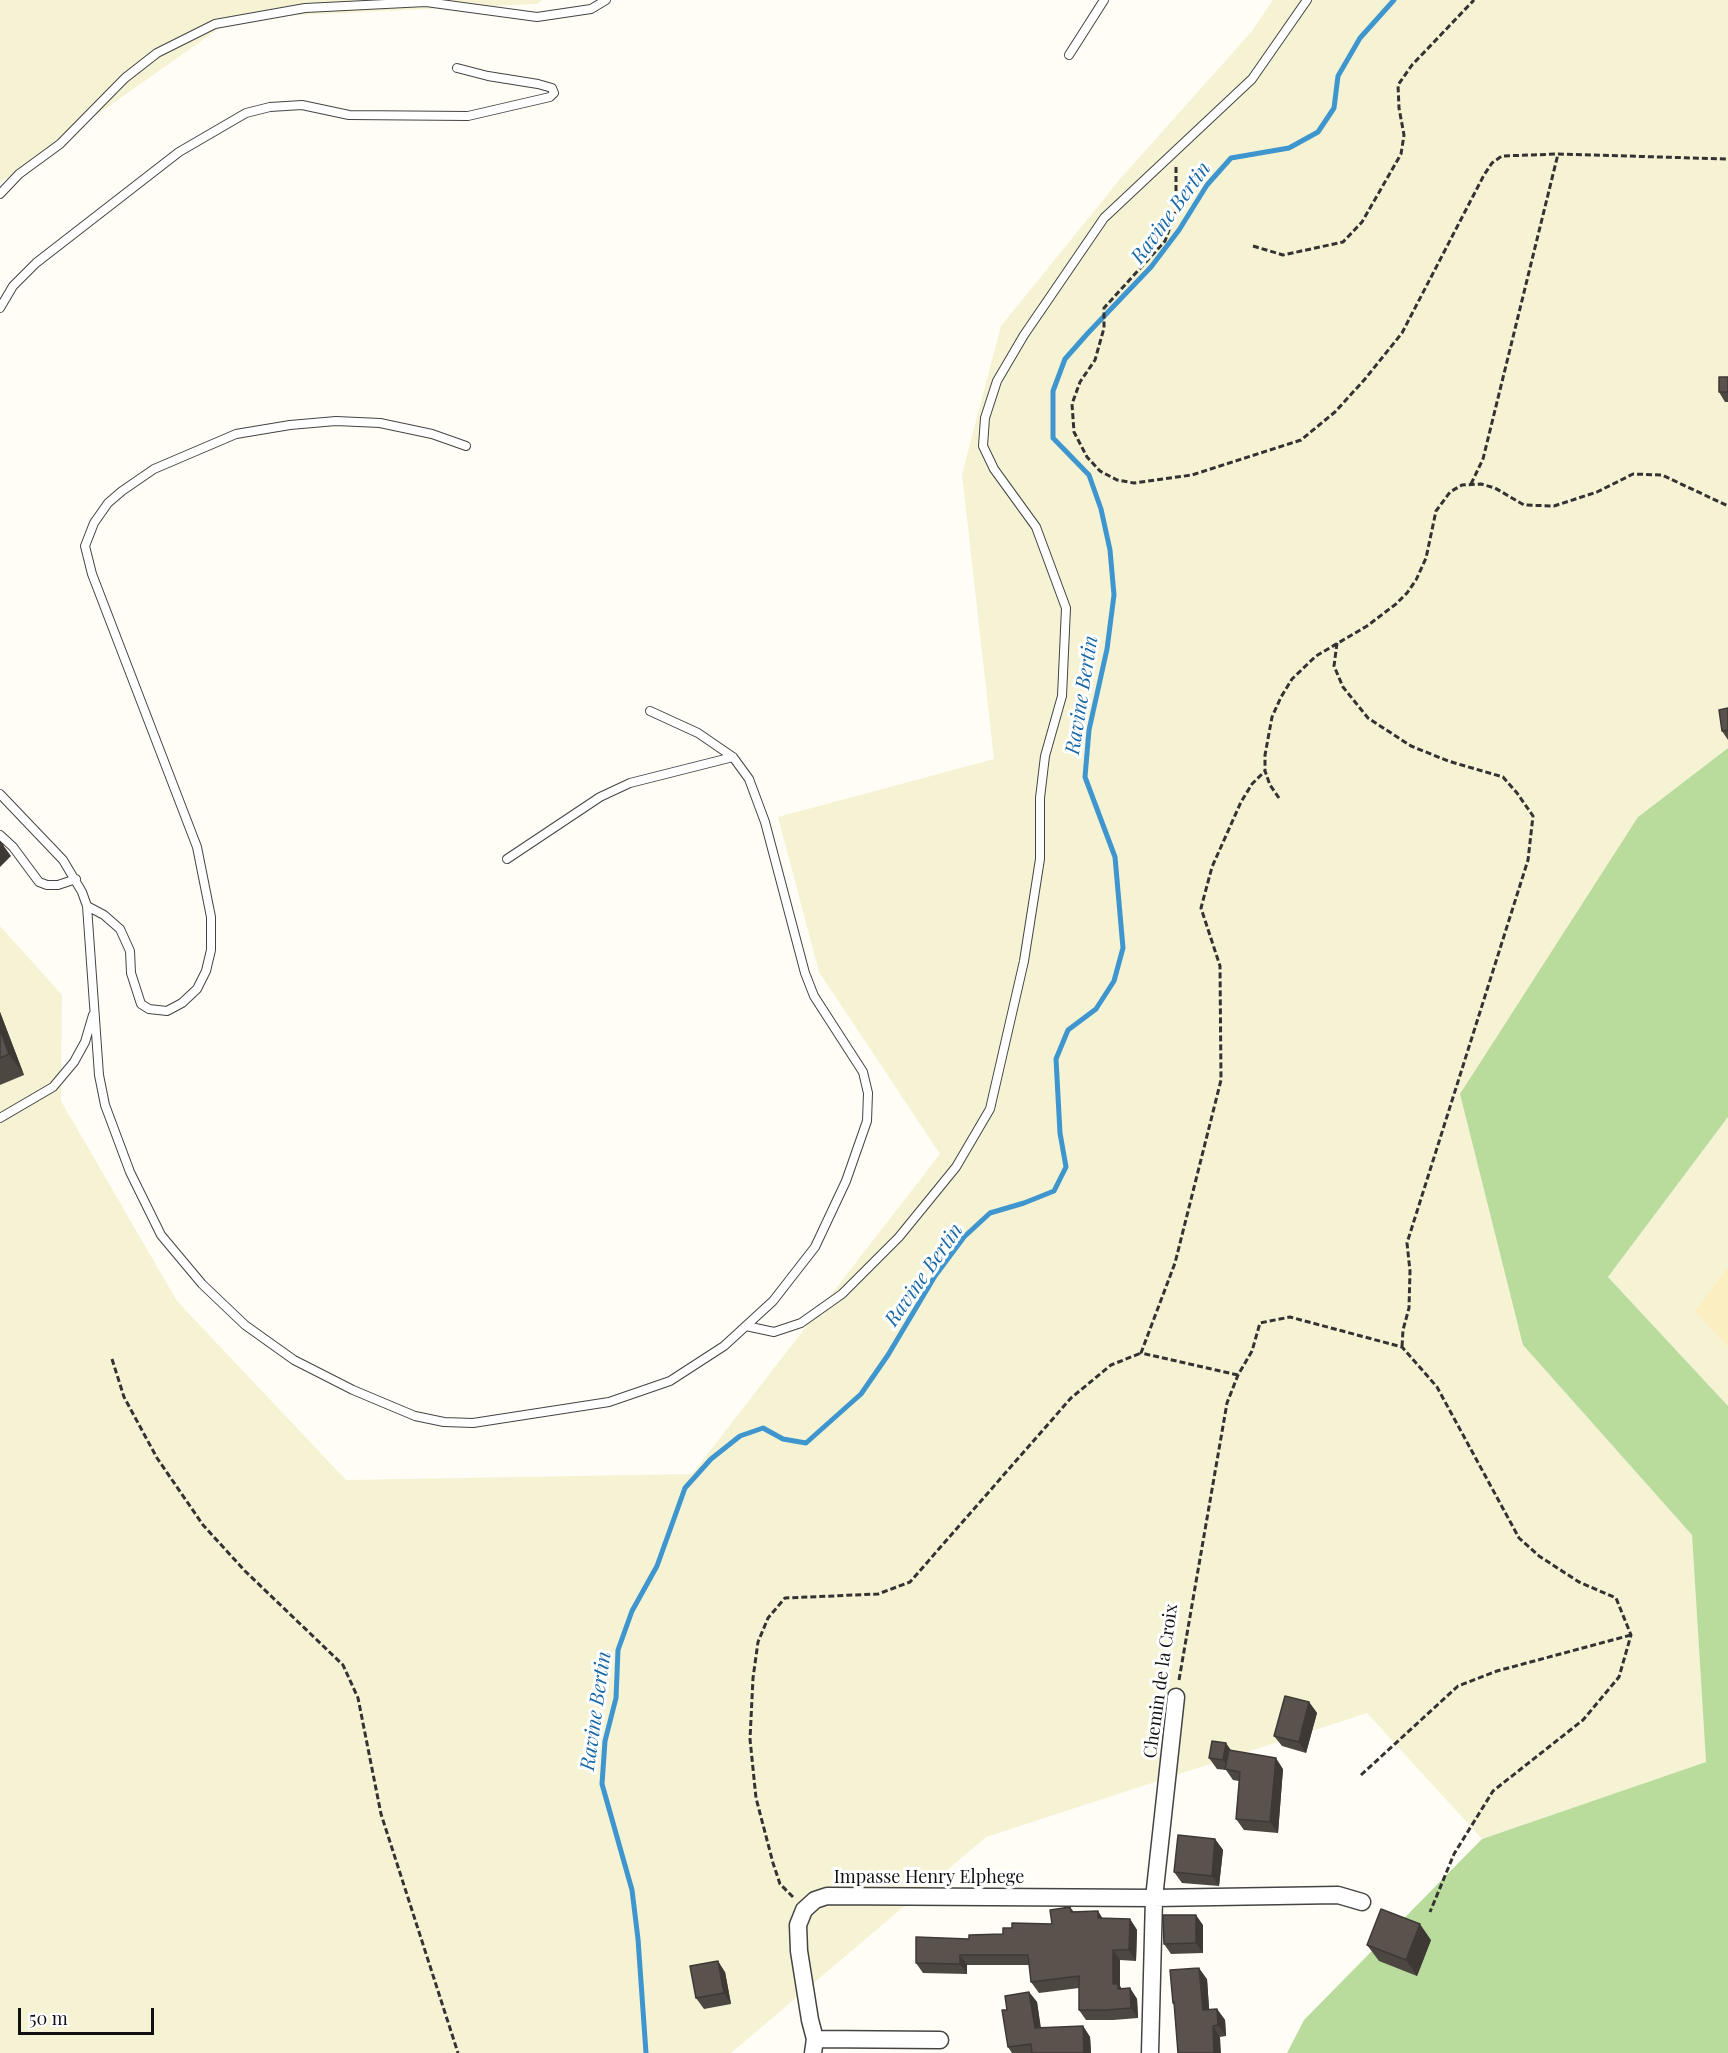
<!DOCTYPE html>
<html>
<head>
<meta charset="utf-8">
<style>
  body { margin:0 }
  #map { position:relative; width:1728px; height:2053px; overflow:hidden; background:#fffdf5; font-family:"Playfair Display",serif }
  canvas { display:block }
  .scale { position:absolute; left:18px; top:2008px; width:136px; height:27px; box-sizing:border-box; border:3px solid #111; border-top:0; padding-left:8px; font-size:18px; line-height:21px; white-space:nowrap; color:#111; -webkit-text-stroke:4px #fff; paint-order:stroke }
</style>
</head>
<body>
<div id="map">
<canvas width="1728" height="2053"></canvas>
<div class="scale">50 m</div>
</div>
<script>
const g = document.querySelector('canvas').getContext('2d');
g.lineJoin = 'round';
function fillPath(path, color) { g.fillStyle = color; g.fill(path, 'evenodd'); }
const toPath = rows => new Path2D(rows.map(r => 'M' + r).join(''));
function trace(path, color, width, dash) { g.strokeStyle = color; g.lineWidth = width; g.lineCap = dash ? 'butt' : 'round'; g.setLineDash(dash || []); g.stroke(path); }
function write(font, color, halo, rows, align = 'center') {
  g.font = font + ' "Playfair Display",serif'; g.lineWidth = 6; g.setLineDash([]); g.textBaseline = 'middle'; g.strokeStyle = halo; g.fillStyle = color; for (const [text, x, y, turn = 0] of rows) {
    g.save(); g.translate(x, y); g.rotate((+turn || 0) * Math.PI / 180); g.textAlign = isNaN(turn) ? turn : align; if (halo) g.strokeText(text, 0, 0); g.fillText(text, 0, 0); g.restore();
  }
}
fillPath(toPath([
  [0,0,543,0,536,4,234,18,0,183],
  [1273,0,1728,0,1728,748,1638,817,1523,1345,1692,1535,1706,1762,1482,1839,1367,1713,986,1837,731,2053,0,2053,0,926,62,995,61,1101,177,1301,346,1480,692,1474,940,1154,819,972,778,817,994,759,962,474,1001,326,1120,179,1252,31],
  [1728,1117,1728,1406,1608,1277]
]), '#f6f3d4');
fillPath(toPath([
  [1728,748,1728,1117,1608,1277,1728,1406,1728,2053,1287,2053,1304,2020,1482,1839,1706,1762,1692,1535,1523,1345,1460,1094,1638,817]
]), '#b9dc9c');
fillPath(toPath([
  [1728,1267,1728,1347,1695,1311]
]), '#fbeec1');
trace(toPath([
  [646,2053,638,1939,632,1890,602,1784,605,1741,616,1698,618,1650,632,1611,657,1566,685,1488,711,1459,740,1436,763,1428,783,1439,806,1443,861,1394,888,1355,935,1276,964,1237,990,1213,1024,1203,1054,1191,1066,1167,1060,1133,1056,1059,1068,1030,1096,1009,1114,981,1123,948,1115,857,1085,777,1089,730,1107,649,1114,595,1110,550,1101,509,1089,475,1053,438,1053,391,1065,359,1088,333,1151,267,1179,230,1207,185,1231,158,1289,148,1318,132,1334,108,1338,76,1360,38,1394,0]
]), '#3f96cf', 5);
const service = toPath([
  [1069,55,1104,0],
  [0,194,19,174,60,144,125,78,157,53,215,24,305,8,426,2,537,17,591,9,606,0],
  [0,308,13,286,36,263,179,152,246,113,270,107,302,105,349,115,468,116,550,97,554,93,552,88,538,84,488,76,457,68],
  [0,794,63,860,82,892,87,906,99,1075,105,1105,130,1172,161,1235,202,1284,245,1325,294,1360,353,1390,415,1416,444,1422,473,1423,609,1402,670,1381,724,1346,773,1301,815,1247,846,1181,867,1121,868,1093,863,1072,814,996,805,973,765,822,749,779,733,757,698,733,650,711],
  [0,835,13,847,39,882,47,885,58,885,76,879],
  [507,859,600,797,630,783,733,757],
  [87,906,104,915,120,929,130,951,131,973,141,1004,149,1009,167,1011,182,1003,197,989,206,971,211,950,211,917,197,847,92,574,85,546,94,523,108,503,122,491,154,469,236,434,290,425,336,421,380,423,432,434,466,446],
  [0,1118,53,1087,74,1062,85,1042,93,1015],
  [746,1326,774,1332,801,1323,842,1294,899,1237,956,1167,990,1109,1024,961,1040,859,1040,798,1045,756,1062,696,1066,608,1036,527,994,469,983,446,985,418,997,381,1024,335,1104,218,1252,79,1307,0]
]);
const minor = toPath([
  [815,2039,940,2040],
  [813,2053,815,2039,810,2020,799,1951,798,1925,804,1910,815,1900,827,1896,1154,1898,1338,1895,1362,1902],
  [1150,2053,1154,1898,1176,1697]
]);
trace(service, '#444', 10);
trace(minor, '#444', 19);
trace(toPath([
  [1176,167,1176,211,1165,241,1104,308,1104,328,1095,360,1080,382,1072,404,1074,432,1087,457,1100,471,1117,480,1134,483,1192,475,1301,440,1335,412,1365,379,1402,333,1484,175,1492,163,1502,156,1558,154,1728,159],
  [1253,246,1283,255,1343,242,1362,222,1401,154,1404,135,1399,108,1398,85,1412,65,1474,0],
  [1471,484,1483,459,1558,154],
  [1337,643,1334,666,1343,687,1368,718,1411,746,1448,761,1503,777,1517,793,1533,816,1528,860,1407,1243,1410,1271,1409,1308,1403,1330,1402,1347],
  [1279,798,1270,785,1265,771,1265,755,1272,717,1281,697,1292,679,1316,656,1367,626,1396,604,1407,593,1416,580,1426,558,1436,511,1450,492,1462,485,1481,484,1495,488,1524,505,1554,506,1597,492,1633,474,1662,475,1728,506],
  [112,1359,124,1397,157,1458,203,1525,245,1571,343,1665,358,1698,381,1814,458,2053],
  [1238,1375,1141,1353,1175,1263,1221,1080,1220,966,1201,908,1212,867,1241,802,1252,784,1265,771],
  [1179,1680,1227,1403,1238,1375,1252,1351,1260,1323,1290,1317,1402,1347,1437,1387,1519,1538,1539,1556,1579,1582,1616,1598,1631,1635,1619,1677,1583,1720,1493,1791,1454,1854,1430,1912],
  [1361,1775,1458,1686,1497,1671,1631,1635],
  [793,1897,780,1884,773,1863,756,1798,750,1739,753,1678,758,1642,768,1618,785,1598,878,1594,910,1582,1071,1398,1111,1365,1141,1353]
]), '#333', 3, [6, 3]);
trace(service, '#fff', 8);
trace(minor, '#fff', 16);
fillPath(toPath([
  [1728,377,1728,402,1725,402,1719,392],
  [1728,708,1728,740,1722,731],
  [0,1012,24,1075,0,1085],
  [1309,1702,1317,1713,1306,1753,1282,1746,1274,1736],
  [1231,1751,1283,1769,1278,1833,1244,1830,1236,1819,1239,1781,1233,1780,1226,1770,1217,1769,1209,1758],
  [1215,1839,1223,1850,1219,1886,1182,1883,1174,1872],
  [1070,1907,1074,1912,1103,1919,1130,1919,1137,1930,1136,1961,1120,1960,1120,1986,1121,1989,1130,1988,1137,1999,1138,2018,1113,2020,1086,2020,1079,2010,1079,1988,1039,1993,1031,1982,1029,1965,967,1965,967,1974,923,1973,916,1963,969,1939,1003,1934,1012,1928,1052,1924],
  [1203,1925,1203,1953,1171,1954,1164,1944],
  [1431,1940,1417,1976,1379,1961,1367,1945],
  [725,1972,731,2004,704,2009,696,1998],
  [1207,1979,1209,2010,1217,2009,1225,2020,1226,2036,1220,2037,1174,2005,1173,2003],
  [1029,1992,1037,2002,1041,2028,1083,2026,1090,2037,1091,2053,1012,2053,1008,2047,1007,2010]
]), '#4d4742');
fillPath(toPath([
  [3,845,11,856,0,867,0,849],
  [0,1012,24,1075,9,1054,0,1029],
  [1309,1702,1317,1713,1306,1753,1299,1742],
  [1226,1743,1233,1753,1231,1770,1223,1760],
  [1276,1758,1283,1769,1278,1833,1270,1822],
  [1215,1839,1223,1850,1219,1886,1212,1876],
  [1098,1911,1105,1922,1098,1918],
  [1196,1915,1203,1925,1203,1953,1196,1943],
  [1130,1919,1137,1930,1136,1961,1129,1950],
  [1420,1924,1431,1940,1417,1976,1406,1960],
  [1113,1950,1120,1960,1120,1986,1126,1995,1113,1984],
  [960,1955,967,1965,967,1974,960,1964],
  [718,1961,725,1972,731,2004,724,1993],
  [1199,1968,1207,1979,1210,2021,1203,2010],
  [1130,1988,1137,1999,1138,2018,1131,2008],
  [1029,1992,1037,2002,1042,2039,1035,2028],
  [1217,2009,1225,2020,1226,2036,1218,2025],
  [1083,2026,1090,2037,1091,2053,1084,2053],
  [1213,2026,1220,2037,1221,2053,1214,2053]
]), '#3f3936');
const building = toPath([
  [1719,377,1728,377,1728,392,1719,392,1719,377],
  [1728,708,1728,730,1722,731,1719,710,1728,708],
  [0,842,3,845,0,849,0,842],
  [0,1029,9,1054,0,1058,0,1029],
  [1285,1696,1309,1702,1299,1742,1274,1736,1285,1696],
  [1212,1741,1226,1743,1223,1760,1209,1758,1212,1741],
  [1229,1750,1276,1758,1270,1822,1236,1819,1240,1772,1225,1769,1229,1750],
  [1178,1835,1215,1839,1212,1876,1174,1872,1178,1835],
  [1070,1907,1071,1912,1098,1911,1098,1918,1130,1919,1129,1950,1113,1950,1113,1984,1118,1984,1118,1989,1130,1988,1131,2008,1105,2010,1079,2010,1079,1976,1031,1982,1028,1955,960,1955,960,1964,916,1963,916,1937,969,1939,969,1935,1003,1934,1003,1928,1012,1928,1012,1923,1052,1924,1050,1910,1070,1907],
  [1381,1909,1420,1924,1406,1960,1367,1945,1381,1909],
  [1163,1915,1196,1915,1196,1943,1164,1944,1163,1915],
  [718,1961,724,1993,696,1998,690,1966,718,1961],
  [1199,1968,1203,2010,1217,2009,1218,2025,1213,2026,1214,2053,1178,2053,1174,2002,1173,2003,1170,1970,1199,1968],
  [1029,1992,1035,2028,1083,2026,1084,2053,1032,2053,1031,2044,1008,2047,1002,2010,1007,2010,1005,1996,1029,1992]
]);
fillPath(building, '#5a524d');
trace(building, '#3f3936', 1.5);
write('18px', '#111', '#fff', [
  ["Chemin de la Croix",1161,1681,-82],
  ["Impasse Henry Elphege",929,1877]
]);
write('italic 20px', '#1768a6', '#fff', [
  ["Ravine Bertin",1171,213,-54],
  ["Ravine Bertin",1082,695,-81],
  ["Ravine Bertin",924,1275,-55],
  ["Ravine Bertin",596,1711,-82]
]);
</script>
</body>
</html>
